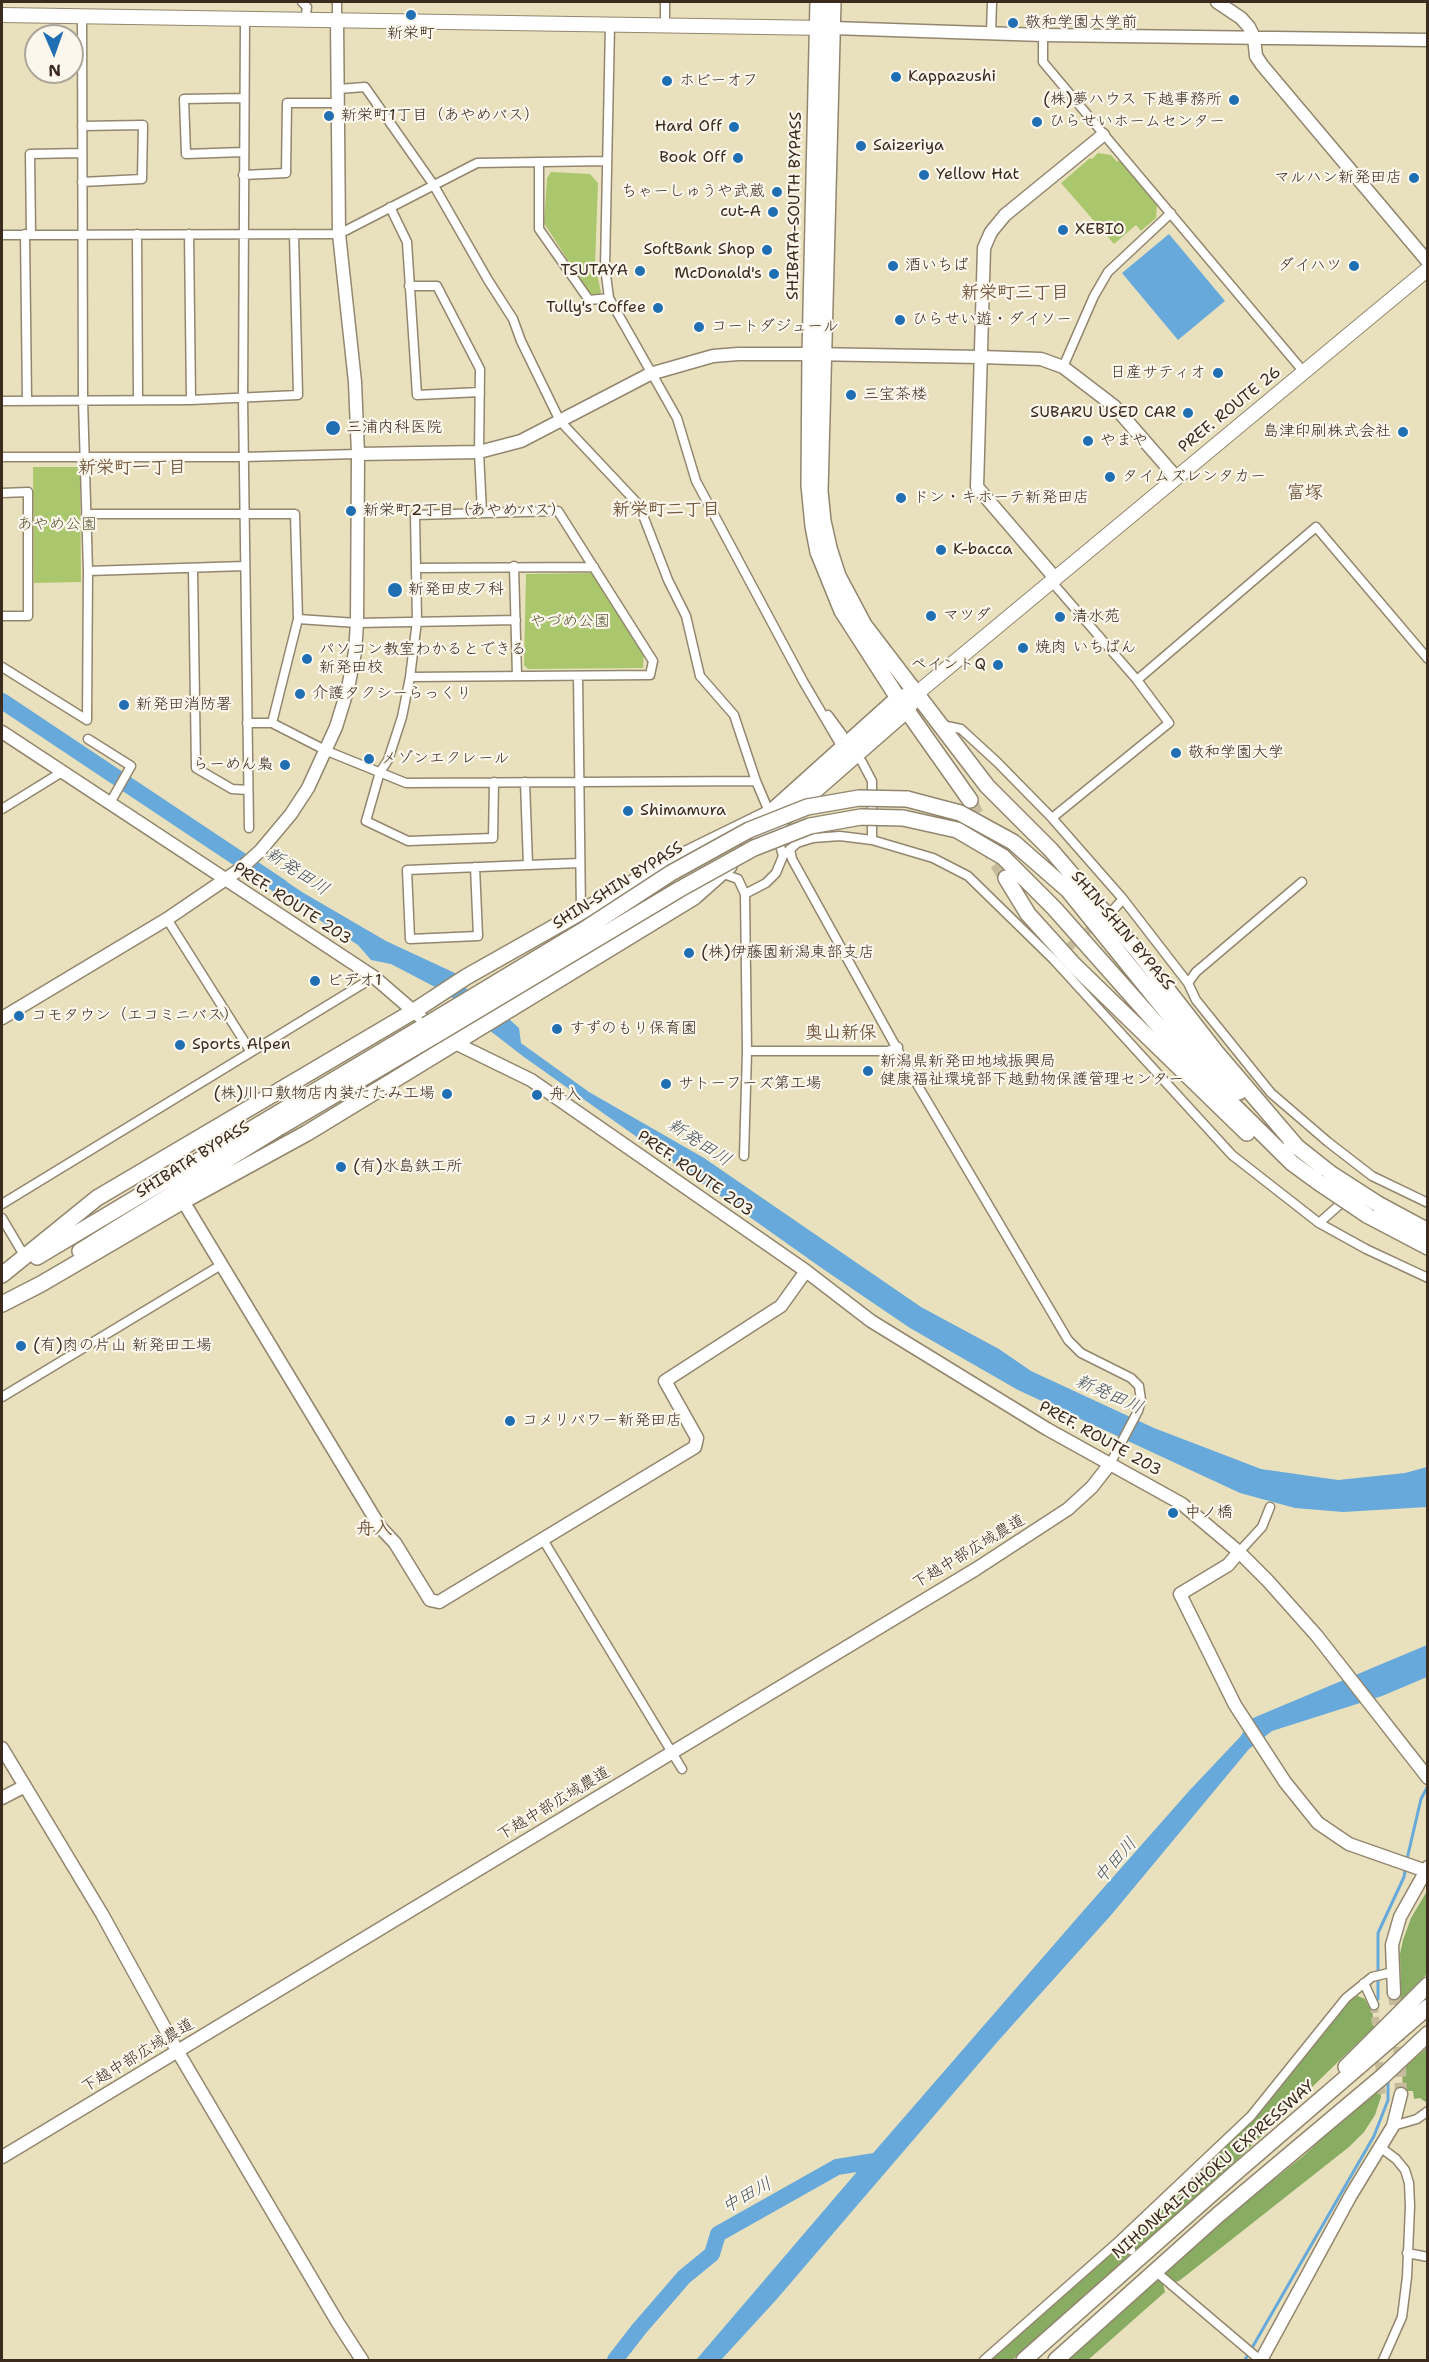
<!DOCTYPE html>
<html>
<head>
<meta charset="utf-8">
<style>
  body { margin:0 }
  #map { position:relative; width:1429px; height:2362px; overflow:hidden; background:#e9e1bd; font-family:"Shantell Sans",sans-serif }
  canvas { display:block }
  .frame { position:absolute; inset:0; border:3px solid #3b2a1e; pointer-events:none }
  .north { position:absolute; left:24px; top:24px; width:60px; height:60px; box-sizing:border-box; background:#fbf7ec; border:2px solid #aea59a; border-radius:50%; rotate:178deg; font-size:16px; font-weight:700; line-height:24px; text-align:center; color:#3b2a1e }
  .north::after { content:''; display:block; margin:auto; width:21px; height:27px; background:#1f6fb2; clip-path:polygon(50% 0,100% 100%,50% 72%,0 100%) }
</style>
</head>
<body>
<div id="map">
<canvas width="1429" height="2362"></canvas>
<div class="frame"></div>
<div class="north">N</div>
</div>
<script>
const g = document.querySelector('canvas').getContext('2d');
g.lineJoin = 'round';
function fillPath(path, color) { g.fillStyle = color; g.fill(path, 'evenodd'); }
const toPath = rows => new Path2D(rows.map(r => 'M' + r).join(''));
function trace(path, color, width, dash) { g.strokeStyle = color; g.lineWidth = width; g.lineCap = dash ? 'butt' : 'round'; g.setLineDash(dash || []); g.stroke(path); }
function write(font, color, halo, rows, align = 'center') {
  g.font = font + ' "Shantell Sans","Klee One",sans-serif'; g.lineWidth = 4.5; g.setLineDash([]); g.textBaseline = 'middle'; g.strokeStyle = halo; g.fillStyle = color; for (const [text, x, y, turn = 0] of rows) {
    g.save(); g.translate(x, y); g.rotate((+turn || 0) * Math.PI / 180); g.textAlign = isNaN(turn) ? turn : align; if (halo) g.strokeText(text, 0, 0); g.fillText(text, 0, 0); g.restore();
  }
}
fillPath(toPath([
  [1098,153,1111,155,1117,162,1119,160,1157,204,1156,218,1141,231,1136,225,1114,244,1061,183,1090,158,1092,159],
  [551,172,590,174,598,183,595,265,601,292,598,296,591,296,544,223,547,178],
  [33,467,80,467,81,582,34,583],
  [593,573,644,652,643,668,528,669,524,665,526,574]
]), '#abc76e');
fillPath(toPath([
  [1427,1891,1427,1974,1397,2004,1395,1993,1401,1990,1400,1954,1403,1940,1411,1918],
  [1358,1996,1365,1999,1369,2007,1372,2006,1374,2027,1241,2156,1136,2251,1129,2244,1129,2236,1250,2121,1347,2001],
  [1427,2048,1427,2103,1420,2098,1414,2099,1413,2091,1403,2091,1402,2069],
  [1380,2086,1381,2097,1375,2115,1364,2132,1349,2147,1179,2281,1174,2282,1163,2274,1212,2229,1302,2157],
  [1117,2248,1131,2256,1012,2360,989,2360],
  [1157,2278,1163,2284,1165,2292,1088,2360,1064,2360]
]), '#88ac61');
fillPath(toPath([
  [1169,234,1225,301,1178,340,1122,273],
  [269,870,302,892,386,941,457,974,435,987,391,964,371,960,358,945,321,921,286,893,260,878],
  [509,1019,519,1028,521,1043,589,1092,704,1158,921,1307,999,1349,1031,1371,1154,1428,1261,1469,1338,1480,1405,1473,1427,1467,1427,1507,1343,1512,1295,1508,1240,1493,1018,1390,910,1328,823,1269,524,1057,489,1030],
  [1427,1645,1427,1677,1382,1696,1272,1731,1249,1749,1112,1914,999,2040,776,2300,721,2360,696,2360,861,2167,1084,1910,1189,1791,1240,1737,1253,1718]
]), '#67a9db');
trace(toPath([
  [1407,1859,1421,1799,1428,1786],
  [1378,1999,1378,1933,1404,1877,1406,1866],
  [1245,2360,1374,2136,1388,2100,1388,2080]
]), '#67a9db', 3);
trace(toPath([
  [2,701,281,887],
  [424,971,444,981,479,1009],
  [615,2360,639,2329,684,2277,712,2254,718,2234,837,2167,881,2160]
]), '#67a9db', 16);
trace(toPath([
  [1060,955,1098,922],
  [1374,2005,1377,2037],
  [1378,2050,1382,2098]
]), '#c6bc9d', 8, [8, 4]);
trace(toPath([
  [1394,1993,1399,2040,1401,2094]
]), '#c6bc9d', 12, [12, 6]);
trace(toPath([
  [970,800,994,858,1006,878]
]), '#c6bc9d', 15, [15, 8]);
const street = toPath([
  [302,2,307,7,305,21],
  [82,16,83,400,88,571,87,720],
  [245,19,243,399,249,828],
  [337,21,337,2],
  [610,25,605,267,609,298,677,418,696,481,803,681,843,749],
  [665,26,665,2],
  [991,33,992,2],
  [1043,35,1043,62,1303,371],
  [338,89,365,87,433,184,488,280,513,319,521,341,560,421,639,505,668,580,686,616,700,676,734,715,756,781,770,814],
  [243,152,186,154,184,99,244,98],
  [539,162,539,229,589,300,609,298],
  [243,175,286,173,287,103,338,103],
  [82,182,142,179,143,125,82,126],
  [390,207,407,242,417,395,480,392],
  [25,234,27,400],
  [31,234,30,154,82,153],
  [137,234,138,400],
  [189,234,191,400],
  [2,235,339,234,477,163,606,161],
  [409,286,437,286,480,369,479,452,482,513],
  [1063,367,1094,296,1108,272,1171,213],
  [2,401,191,400,298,395,294,234],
  [2,457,243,457,358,454],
  [2,493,28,492,28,616,3,616],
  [86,514,295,514,298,619,272,723],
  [514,566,517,676],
  [416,568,594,567],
  [193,569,196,768,232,789,248,790],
  [88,571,245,566],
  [1051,581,1137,680,1169,723,1052,818],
  [298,619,357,623,516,620],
  [2,667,87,720],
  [578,676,581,913],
  [410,677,650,675,653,661,558,511,415,515,417,621,410,677,402,717,388,760,380,772,366,821,408,841,493,838,494,782],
  [1137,680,1316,527,1428,659],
  [828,715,842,734],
  [247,723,272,723,327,751,406,783,756,781],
  [942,725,961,729,997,762,1052,818,1123,899,1188,983,1196,1000,1271,1093,1328,1142,1372,1176,1428,1203],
  [88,739,131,766,110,803],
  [862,762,872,781,872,840],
  [525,782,528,865],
  [2,809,62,772],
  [790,849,792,859,911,1074,1068,1340,1081,1353,1131,1378,1139,1386,1141,1400,1138,1411,1110,1464],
  [783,856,797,843,813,838,840,836,872,840,933,858,968,876,1054,960,1232,1155,1319,1223,1366,1249,1428,1278],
  [475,867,478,936,410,939,407,870,528,865,580,863],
  [721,873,738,879,745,894,747,1051,744,1156],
  [745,894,766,883,776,873,783,856,777,835],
  [1114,909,1123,899],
  [167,919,251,1052],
  [1188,983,1196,972,1302,882],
  [747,1051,888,1051,898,1047],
  [2,1204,374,977],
  [2,1218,25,1257],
  [1319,1223,1346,1199],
  [2,1397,221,1265],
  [542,1538,682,1769],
  [1239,1552,1262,1527,1270,1507],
  [1364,1983,1374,2005],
  [1393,2126,1417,2119,1428,2111],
  [1380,2147,1396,2159,1405,2170,1409,2183,1410,2206,1407,2277,1402,2317,1383,2360],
  [1120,2240,1131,2250],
  [1407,2253,1428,2257],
  [1161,2276,1260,2360],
  [984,2360,1120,2240,1251,2116,1346,1998,1372,1977,1393,1972]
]);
const secondary = toPath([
  [1217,2,1241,18,1249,27,1254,37,1256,56,1262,65,1428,262],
  [832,28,1043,35,1428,40],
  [358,454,479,452,521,441,650,374,713,356,738,354,810,354,981,357,1041,359,1063,367,1114,406,1175,476],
  [1055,578,977,487,984,248,991,232,1005,215,1103,135],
  [2,732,374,977,433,1028],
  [2,1018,167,919,239,870,260,851,291,814,308,788,336,727,348,688,355,652,357,623,358,454,355,382,339,234,337,21],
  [449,1040,531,1080,806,1271,871,1321,1047,1429,1182,1504,1239,1552,1268,1581,1317,1636,1428,1778],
  [183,1201,380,1527,395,1543,430,1600,439,1602,695,1447,697,1438,665,1381,781,1306,806,1271],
  [1239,1552,1228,1565,1180,1594,1235,1705,1285,1782,1318,1823,1349,1844,1426,1871],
  [2,1748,102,1914,178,2052,338,2323,362,2360],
  [2,1798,25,1786],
  [1394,1993,1392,1945,1400,1917,1428,1867],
  [2,2157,976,1569,1068,1509,1092,1487,1110,1464],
  [1261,2360,1351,2195,1393,2126,1401,2094]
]);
const primary = toPath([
  [2,15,827,28],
  [916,694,1428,269]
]);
const highway = toPath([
  [818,2,810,354,809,485,813,526,818,552,842,611,898,698,970,800],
  [833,2,820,491,823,521,829,548,838,576,864,625,987,786,1051,850,1139,953,1216,1052,1298,1148],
  [907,799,960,813,1013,842,1068,890,1195,1047,1239,1092],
  [903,818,957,830,1003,857,1054,908,1195,1067,1292,1163,1318,1182],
  [747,850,907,710,916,694],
  [1006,878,1028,914,1074,965,1247,1133],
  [1291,1142,1330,1173],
  [1378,1204,1428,1231],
  [1367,1215,1428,1247],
  [80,1251,280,1127,436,1035],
  [37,1257,426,1025],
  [2,1275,97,1198,414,1011,466,977,668,863,770,813,898,698,916,694],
  [2,1304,41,1284,183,1201,307,1133,694,897,729,866],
  [1346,2067,1428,1985],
  [1024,2360,1233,2175,1428,2007],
  [1056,2360,1218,2215,1382,2077,1428,2034]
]);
trace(street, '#92866e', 11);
trace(secondary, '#92866e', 15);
trace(primary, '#92866e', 16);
trace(highway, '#92866e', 18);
trace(street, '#fff', 8);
trace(secondary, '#fff', 12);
trace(primary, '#fff', 14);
trace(highway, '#fff', 15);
const highwayBridge = toPath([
  [426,1025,582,931,671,873,749,830,807,807,859,798,907,799],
  [436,1035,680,889,754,848,810,826,861,817,903,818],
  [1330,1173,1378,1204],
  [1318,1182,1367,1215]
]);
trace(highwayBridge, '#92866e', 18, []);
trace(highwayBridge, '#fff', 15);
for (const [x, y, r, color] of [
  [411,15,6,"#1f6fb2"],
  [1013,23,6,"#1f6fb2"],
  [896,77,6,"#1f6fb2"],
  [667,81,6,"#1f6fb2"],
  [1234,100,6,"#1f6fb2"],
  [329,116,6,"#1f6fb2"],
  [1037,122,6,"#1f6fb2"],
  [734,127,6,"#1f6fb2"],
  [861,146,6,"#1f6fb2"],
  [738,158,6,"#1f6fb2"],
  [924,175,6,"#1f6fb2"],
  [1414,178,6,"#1f6fb2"],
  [777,192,6,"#1f6fb2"],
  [773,212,6,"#1f6fb2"],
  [1063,230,6,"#1f6fb2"],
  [767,250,6,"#1f6fb2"],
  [893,266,6,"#1f6fb2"],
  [1354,266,6,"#1f6fb2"],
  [640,271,6,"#1f6fb2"],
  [774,274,6,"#1f6fb2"],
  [658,308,6,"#1f6fb2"],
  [900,320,6,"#1f6fb2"],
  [699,327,6,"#1f6fb2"],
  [1218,373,6,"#1f6fb2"],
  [851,395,6,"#1f6fb2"],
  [1188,413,6,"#1f6fb2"],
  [333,428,8,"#1f6fb2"],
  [1403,432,6,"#1f6fb2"],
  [1088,441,6,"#1f6fb2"],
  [1110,477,6,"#1f6fb2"],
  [901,498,6,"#1f6fb2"],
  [351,511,6,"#1f6fb2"],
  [941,550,6,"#1f6fb2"],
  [395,590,8,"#1f6fb2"],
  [931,616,6,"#1f6fb2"],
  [1060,617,6,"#1f6fb2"],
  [1023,648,6,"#1f6fb2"],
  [307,659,6,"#1f6fb2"],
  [998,665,6,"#1f6fb2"],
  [300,694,6,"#1f6fb2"],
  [124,705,6,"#1f6fb2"],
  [1176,753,6,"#1f6fb2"],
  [369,759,6,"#1f6fb2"],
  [285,765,6,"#1f6fb2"],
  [628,811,6,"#1f6fb2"],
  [689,953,6,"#1f6fb2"],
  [315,981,6,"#1f6fb2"],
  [19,1016,6,"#1f6fb2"],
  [557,1029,6,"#1f6fb2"],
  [180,1045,6,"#1f6fb2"],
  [868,1071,6,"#1f6fb2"],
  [666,1084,6,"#1f6fb2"],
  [447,1094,6,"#1f6fb2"],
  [537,1095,6,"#1f6fb2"],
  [341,1167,6,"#1f6fb2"],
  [21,1346,6,"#1f6fb2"],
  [510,1421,6,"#1f6fb2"],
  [1173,1513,6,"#1f6fb2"]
]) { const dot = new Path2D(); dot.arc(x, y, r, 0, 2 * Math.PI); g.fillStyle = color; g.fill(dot); trace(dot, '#fbf7ec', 2); }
write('16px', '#3b2a1e', '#fbf7ec', [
  ["敬和学園大学前",1025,23],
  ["新栄町",411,34,"center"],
  ["Kappazushi",908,77],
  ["ホビーオフ",679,81],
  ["(株)夢ハウス 下越事務所",1222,100,"right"],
  ["新栄町1丁目（あやめバス）",341,116],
  ["ひらせいホームセンター",1049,122],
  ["Hard Off",722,127,"right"],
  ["Saizeriya",873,146],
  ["Book Off",726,158,"right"],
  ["Yellow Hat",936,175],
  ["マルハン新発田店",1402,178,"right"],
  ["ちゃーしゅうや武蔵",765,192,"right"],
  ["cut-A",761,212,"right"],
  ["XEBIO",1075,230],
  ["SoftBank Shop",755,250,"right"],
  ["酒いちば",905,266],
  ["ダイハツ",1342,266,"right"],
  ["TSUTAYA",628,271,"right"],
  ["McDonald's",762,274,"right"],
  ["Tully's Coffee",646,308,"right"],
  ["ひらせい遊・ダイソー",912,320],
  ["コートダジュール",711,327],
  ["日産サティオ",1206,373,"right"],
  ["三宝茶楼",863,395],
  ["SUBARU USED CAR",1176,413,"right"],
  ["三浦内科医院",346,428],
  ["島津印刷株式会社",1391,432,"right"],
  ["やまや",1100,441],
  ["タイムズレンタカー",1122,477],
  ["ドン・キホーテ新発田店",913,498],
  ["新栄町2丁目（あやめバス）",363,511],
  ["K-bacca",953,550],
  ["新発田皮フ科",408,590],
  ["マツダ",943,616],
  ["清水苑",1072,617],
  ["焼肉 いちばん",1035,648],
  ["パソコン教室わかるとできる",319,650],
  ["新発田校",319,668],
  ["ペイントQ",986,665,"right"],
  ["介護タクシーらっくり",312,694],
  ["新発田消防署",136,705],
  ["敬和学園大学",1188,753],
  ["メゾンエクレール",381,759],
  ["らーめん梟",273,765,"right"],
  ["Shimamura",640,811],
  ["(株)伊藤園新潟東部支店",701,953],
  ["ビデオ1",327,981],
  ["コモタウン（エコミニバス）",31,1016],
  ["すずのもり保育園",569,1029],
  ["Sports Alpen",192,1045],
  ["新潟県新発田地域振興局",880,1062],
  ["健康福祉環境部下越動物保護管理センター",880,1080],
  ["サトーフーズ第工場",678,1084],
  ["(株)川口敷物店内装たたみ工場",435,1094,"right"],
  ["舟入",549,1095],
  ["(有)水島鉄工所",353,1167],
  ["(有)肉の片山 新発田工場",33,1346],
  ["コメリパワー新発田店",522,1421],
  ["中ノ橋",1185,1513]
], 'left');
write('16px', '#3b2a1e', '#fbf7ec', [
  ["SHIBATA-SOUTH BYPASS",795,206,-89],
  ["PREF. ROUTE 26",1230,410,-39],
  ["SHIN-SHIN BYPASS",618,886,-32],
  ["PREF. ROUTE 203",292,904,33],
  ["SHIN-SHIN BYPASS",1122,931,50],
  ["SHIBATA BYPASS",193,1160,-32],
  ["PREF. ROUTE 203",695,1174,35],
  ["PREF. ROUTE 203",1100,1439,29],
  ["下越中部広域農道",969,1552,-31],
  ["下越中部広域農道",554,1804,-31],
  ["下越中部広域農道",138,2056,-31],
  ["NIHONKAI-TOHOKU EXPRESSWAY",1214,2170,-41]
]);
write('16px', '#5d5936', '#fbf7ec', [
  ["あやめ公園",57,525],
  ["やづめ公園",570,622]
]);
write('bold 18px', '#755a40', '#fbf7ec', [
  ["新栄町三丁目",1015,293],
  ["新栄町一丁目",132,468],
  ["富塚",1305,493],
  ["新栄町二丁目",666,510],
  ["奥山新保",841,1033],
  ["舟入",374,1529]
]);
write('italic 18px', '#4a5660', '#fbf7ec', [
  ["新発田川",297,872,33],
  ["新発田川",699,1143,33],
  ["新発田川",1109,1395,24],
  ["中田川",1116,1861,-49],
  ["中田川",747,2196,-29]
]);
</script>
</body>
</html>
